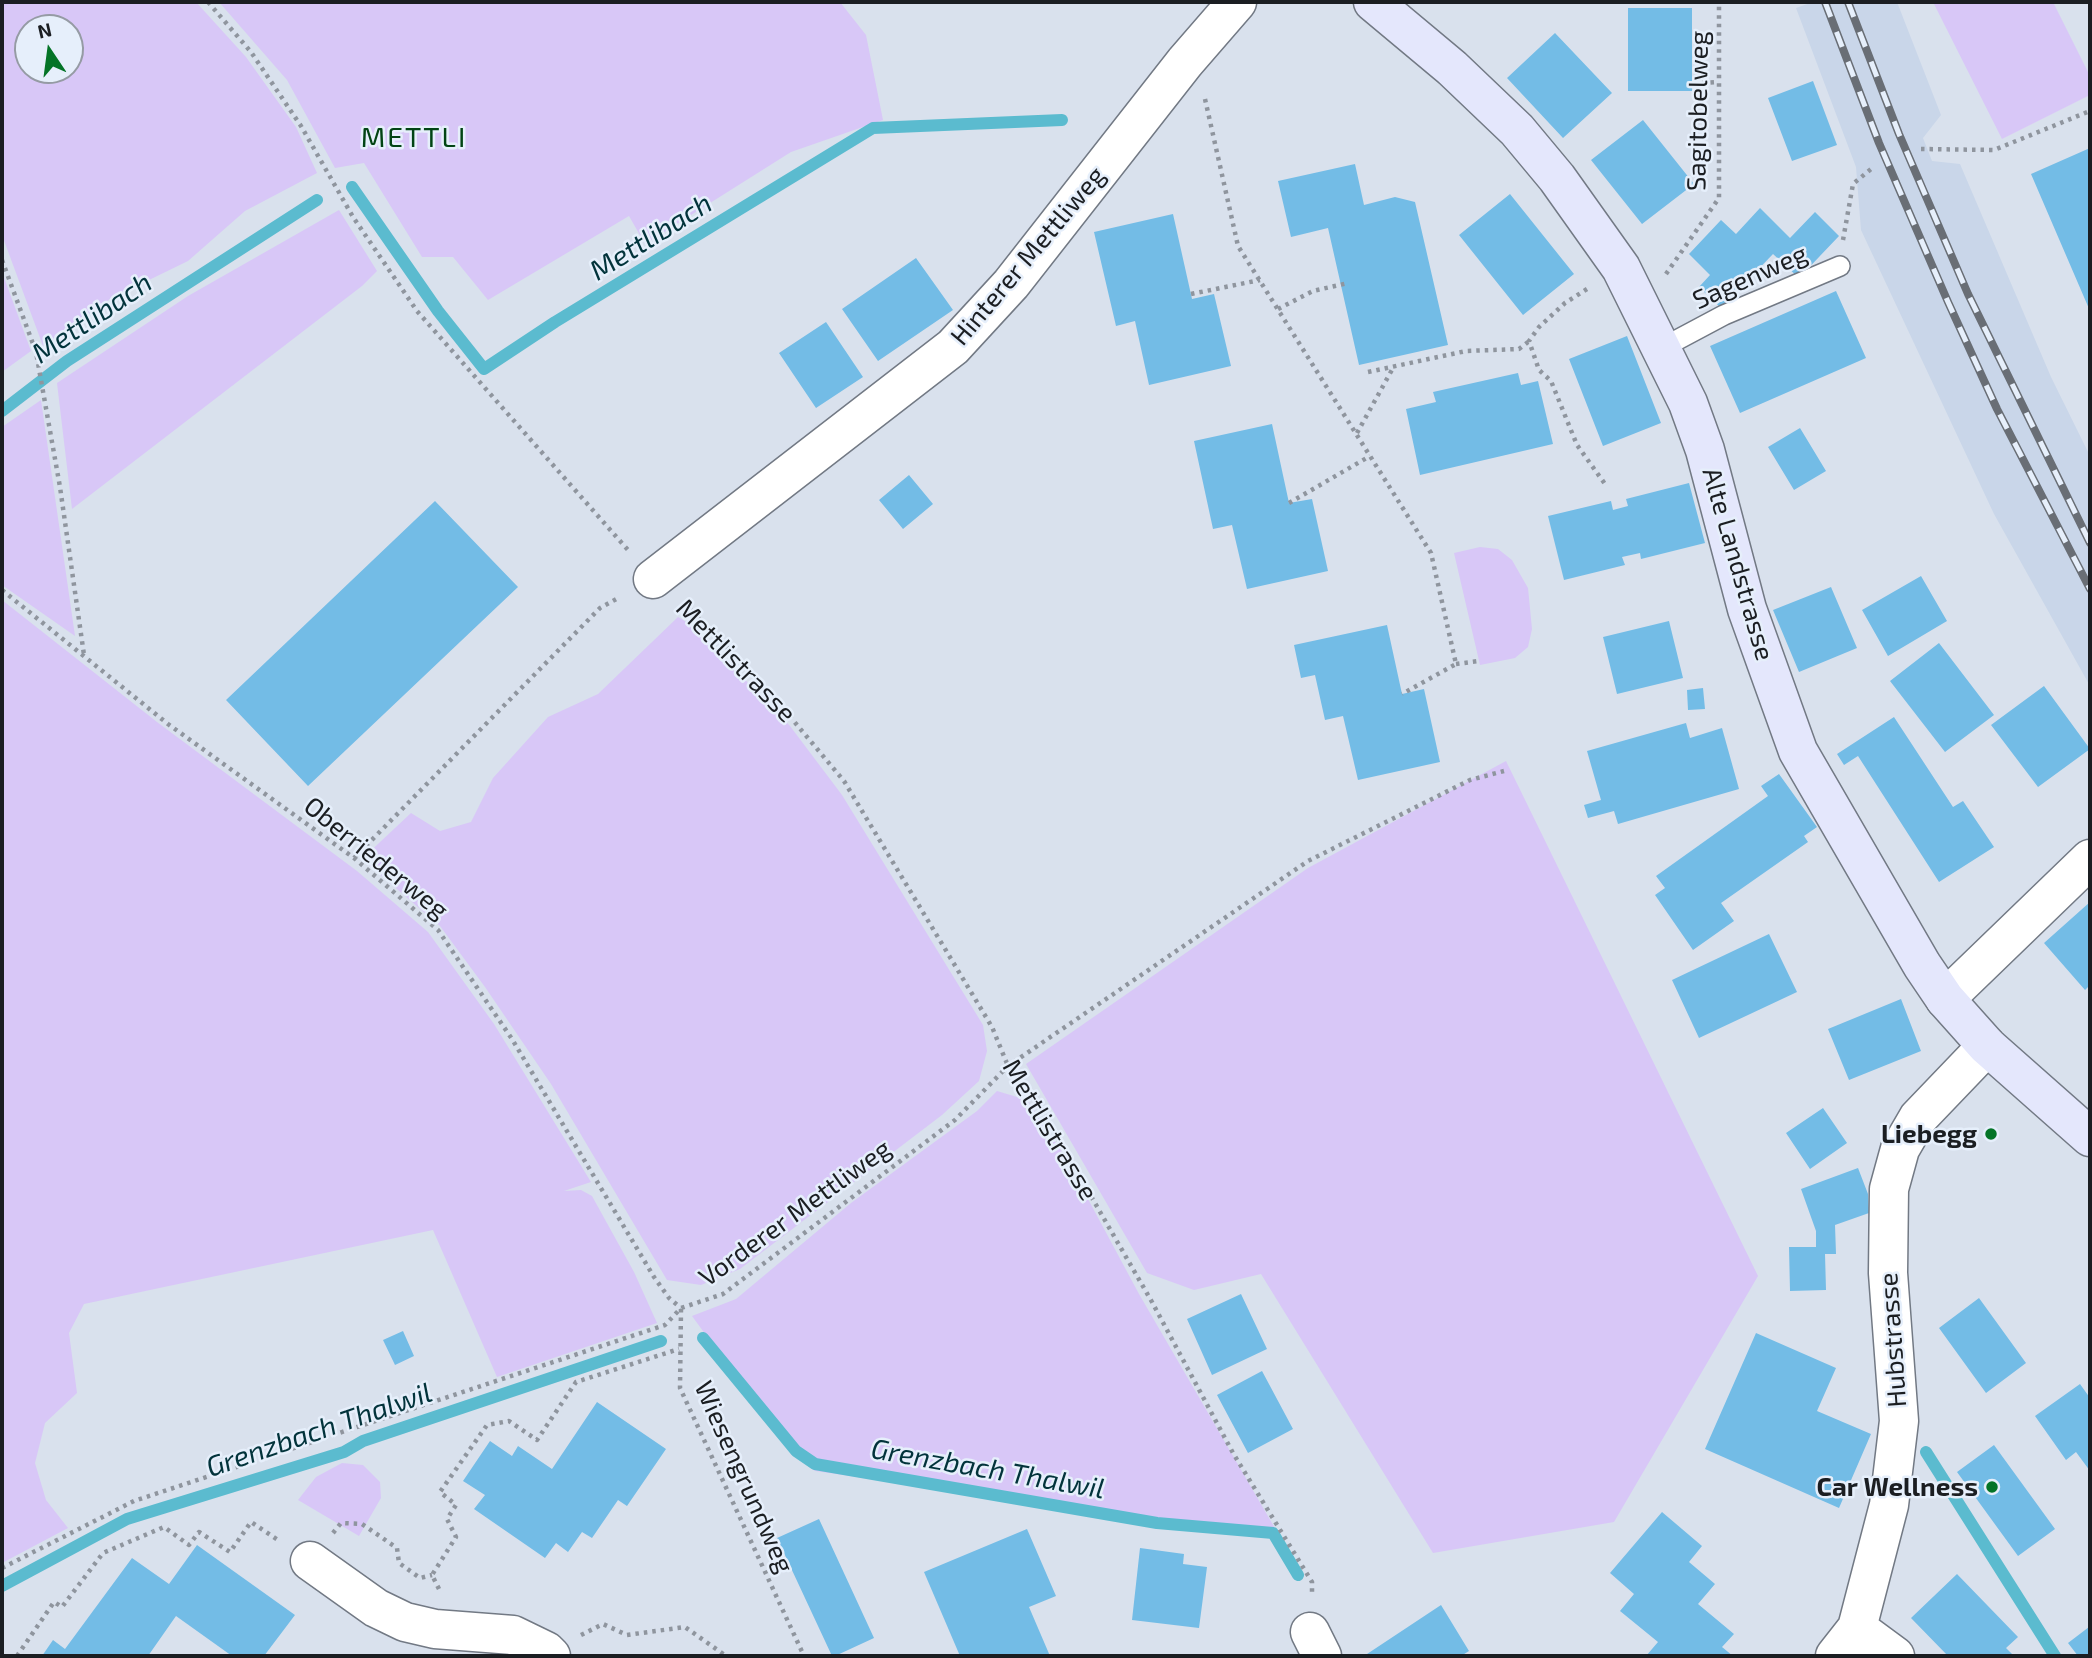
<!DOCTYPE html>
<html>
<head>
<meta charset="utf-8">
<style>
  body { margin:0 }
  #map { position:relative; width:2092px; height:1658px; overflow:hidden; background:#d9e1ed; font-family:"Exo 2",sans-serif }
  canvas { display:block }
  .frame { position:absolute; inset:0; border:4px solid #1b1e22; pointer-events:none }
  .north { position:absolute; left:14px; top:14px; width:70px; height:70px; box-sizing:border-box; background:#e6effb; border:2px solid #959ba4; border-radius:50%; rotate:347deg; font-size:19px; font-weight:700; line-height:28px; text-align:center; color:#1b1e22 }
  .north::after { content:''; display:block; margin:auto; width:24px; height:32px; background:#047427; clip-path:polygon(50% 0,100% 100%,50% 72%,0 100%) }
</style>
</head>
<body>
<div id="map">
<canvas width="2092" height="1658"></canvas>
<div class="frame"></div>
<div class="north">N</div>
</div>
<script>
const g = document.querySelector('canvas').getContext('2d');
g.lineJoin = 'round';
function fillPath(path, color) { g.fillStyle = color; g.fill(path, 'evenodd'); }
const toPath = rows => new Path2D(rows.map(r => 'M' + r).join(''));
function trace(path, color, width, dash) { g.strokeStyle = color; g.lineWidth = width; g.lineCap = dash ? 'butt' : 'round'; g.setLineDash(dash || []); g.stroke(path); }
function write(font, color, halo, rows, align = 'center') {
  g.font = font + ' "Exo 2",sans-serif'; g.lineWidth = 5; g.setLineDash([]); g.textBaseline = 'middle'; g.strokeStyle = halo; g.fillStyle = color; for (const [text, x, y, turn = 0] of rows) {
    g.save(); g.translate(x, y); g.rotate((+turn || 0) * Math.PI / 180); g.textAlign = isNaN(turn) ? turn : align; if (halo) g.strokeText(text, 0, 0); g.fillText(text, 0, 0); g.restore();
  }
}
fillPath(toPath([
  [1813,2,1897,2,1941,115,1923,138,1932,161,1960,164,2051,377,2090,456,2090,686,1994,514,1861,230,1856,167,1796,8]
]), '#c9d6e9');
fillPath(toPath([
  [2,2,196,2,246,57,296,127,317,173,245,211,188,261,110,299,43,346,2,235],
  [28,28,70,28,70,70,28,70],
  [219,2,840,2,866,35,883,120,791,152,645,244,629,216,488,300,453,257,422,257,364,163,335,168,287,80],
  [1933,2,2053,2,2090,76,2090,95,2002,139],
  [339,210,377,271,362,286,72,509,57,383,188,296],
  [2,272,31,351,2,372],
  [41,400,75,636,2,585,2,427],
  [1480,547,1498,549,1512,560,1528,588,1532,629,1528,647,1515,658,1480,665,1454,553],
  [2,600,157,722,357,871,428,932,494,1024,591,1182,564,1191,581,1190,592,1196,634,1272,657,1323,497,1377,433,1230,84,1304,69,1333,77,1393,45,1423,35,1463,46,1500,68,1528,2,1563],
  [678,617,693,626,790,726,842,795,983,1025,987,1051,979,1081,942,1115,740,1269,701,1285,667,1280,551,1084,485,987,440,926,362,859,411,813,440,831,471,822,493,778,548,717,598,694],
  [1506,761,1758,1276,1614,1522,1433,1553,1261,1274,1194,1290,1147,1273,1026,1064,1308,868],
  [997,1091,1027,1100,1066,1158,1139,1294,1280,1537,815,1471,792,1453,692,1316,736,1299,851,1203,977,1111],
  [342,1463,363,1465,380,1482,381,1498,359,1536,298,1500,316,1477]
]), '#d8c7f7');
trace(toPath([
  [352,187,438,311,484,369,555,322,873,128,1062,120],
  [2,411,67,361,317,200],
  [703,1338,796,1451,815,1464,1157,1523,1273,1533,1298,1575],
  [1926,1452,2055,1656],
  [2,1586,127,1519,344,1452,363,1441,661,1341]
]), '#5bbbcf', 12);
fillPath(toPath([
  [1628,8,1692,8,1692,91,1628,91],
  [1555,33,1612,93,1563,138,1507,78],
  [1813,81,1837,145,1792,161,1768,98],
  [1643,120,1694,184,1642,224,1591,160],
  [2090,148,2090,311,2031,174],
  [1355,164,1364,205,1395,197,1415,202,1448,345,1359,365,1328,228,1291,237,1278,181],
  [1510,194,1574,274,1523,315,1459,235],
  [1760,208,1790,238,1815,212,1839,236,1799,278,1773,254,1721,308,1699,287,1710,275,1689,254,1721,220,1736,234],
  [1173,214,1192,299,1214,294,1231,366,1149,385,1135,321,1116,326,1094,232],
  [916,258,953,310,878,361,842,309],
  [1836,291,1866,358,1740,413,1710,346],
  [826,322,863,377,816,408,779,353],
  [1627,336,1661,423,1603,446,1569,359],
  [1518,373,1521,385,1538,381,1553,444,1420,475,1406,409,1436,402,1433,392],
  [1272,424,1289,503,1312,499,1328,571,1247,589,1232,525,1213,529,1194,441],
  [1800,428,1826,471,1794,490,1768,447],
  [909,475,933,504,903,529,879,500],
  [1689,483,1705,543,1641,559,1640,553,1622,557,1625,565,1564,580,1548,516,1611,501,1613,510,1628,506,1626,499],
  [435,501,518,587,308,786,226,700],
  [1921,576,1947,621,1888,656,1862,610],
  [1831,587,1857,648,1799,672,1773,610],
  [1669,621,1683,678,1617,694,1603,637],
  [1387,625,1402,694,1424,689,1440,762,1358,780,1343,716,1325,720,1315,675,1301,678,1294,645],
  [1939,643,1994,715,1945,752,1890,681],
  [2044,686,2090,749,2038,787,1991,725],
  [1703,688,1705,709,1688,710,1687,690],
  [1894,717,1953,807,1963,801,1994,847,1939,882,1858,756,1844,765,1837,754],
  [1686,723,1690,738,1722,728,1739,789,1618,824,1614,811,1588,818,1584,805,1601,800,1587,751],
  [1779,774,1817,827,1804,836,1808,842,1721,903,1734,921,1693,950,1655,895,1665,888,1656,876,1768,796,1761,786],
  [2090,902,2090,985,2085,990,2044,943],
  [1769,934,1797,992,1699,1038,1672,980],
  [1901,999,1921,1051,1849,1080,1828,1029],
  [1823,1108,1847,1143,1810,1169,1786,1133],
  [1858,1168,1868,1194,1869,1213,1835,1225,1836,1254,1825,1254,1826,1290,1790,1291,1789,1247,1816,1247,1816,1231,1801,1189],
  [1241,1294,1267,1349,1212,1375,1187,1319],
  [1979,1298,2026,1363,1986,1393,1939,1328],
  [403,1331,414,1356,395,1365,383,1340],
  [1756,1333,1836,1368,1817,1411,1871,1434,1839,1508,1705,1449],
  [1262,1371,1293,1429,1248,1453,1217,1395],
  [2080,1384,2090,1398,2090,1471,2076,1452,2066,1460,2035,1416],
  [597,1402,666,1449,627,1506,618,1500,592,1538,582,1532,568,1552,556,1543,545,1558,474,1509,485,1495,463,1481,490,1441,512,1456,518,1446,552,1469],
  [1994,1445,2055,1529,2018,1556,1957,1472],
  [1662,1512,1702,1546,1689,1562,1715,1584,1698,1604,1734,1634,1722,1647,1733,1656,1646,1656,1658,1642,1620,1611,1634,1594,1610,1573],
  [819,1519,874,1638,835,1656,832,1656,777,1538],
  [1027,1529,1056,1596,1029,1607,1050,1656,960,1656,924,1572],
  [197,1545,295,1615,264,1656,232,1656,176,1616,148,1656,42,1656,53,1640,65,1649,132,1558,169,1584],
  [1140,1548,1184,1554,1183,1564,1207,1567,1199,1628,1132,1620],
  [1957,1574,2018,1637,2006,1648,2014,1656,1948,1656,1911,1618],
  [1441,1605,1469,1651,1461,1656,1364,1656],
  [2089,1627,2090,1656,2078,1656,2068,1643]
]), '#73bce6');
const service = toPath([
  [1662,348,1724,315,1840,266]
]);
const minor = toPath([
  [653,579,953,347,1011,284,1185,62,1237,2],
  [1945,999,2090,859],
  [310,1561,376,1608,405,1622,435,1629,513,1635,546,1651,551,1656],
  [1857,1628,1895,1656],
  [1310,1632,1322,1656],
  [1835,1656,1857,1628,1889,1505,1899,1421,1888,1273,1889,1189,1900,1149,1918,1118,1987,1046]
]);
const secondary = toPath([
  [1373,2,1452,68,1517,130,1557,178,1621,268,1688,403,1705,450,1747,609,1798,751,1922,965,1945,999,1987,1046,2090,1137]
]);
trace(service, '#727984', 22);
trace(minor, '#727984', 41);
trace(secondary, '#727984', 41);
trace(toPath([
  [208,2,251,52,301,126,353,217,417,311,628,550],
  [1702,83,1719,82],
  [1205,99,1238,246,1431,553,1456,664,1402,694],
  [1921,149,1994,150,2090,111],
  [1843,240,1853,184,1871,169],
  [2,260,36,352,60,487,84,655],
  [1666,274,1719,198,1719,2],
  [1587,289,1565,303,1539,327,1529,341,1539,370,1551,381,1577,445,1605,484],
  [1191,294,1260,280],
  [1278,309,1313,291,1348,283],
  [1368,372,1466,351,1519,349,1528,342],
  [1357,433,1393,368],
  [1289,503,1370,456],
  [2,590,168,724,354,858,438,930,512,1039,654,1277,669,1298,681,1308],
  [685,604,766,688,844,781,992,1027,1008,1066,1039,1106,1152,1302,1233,1453,1312,1582,1312,1596],
  [1456,664,1479,661],
  [354,858,600,608,620,597],
  [681,1309,680,1388,804,1656],
  [333,1533,341,1523,362,1524,397,1548,399,1563,420,1578,432,1575],
  [2,1568,134,1501,665,1325,681,1308,723,1294,955,1120,1008,1066,1308,861,1470,780,1504,771],
  [439,1589,432,1575,456,1537,447,1519,456,1505,440,1492,487,1425,509,1421,537,1440,576,1382,679,1349],
  [581,1635,603,1624,627,1635,685,1627,726,1656],
  [1060,1655,1060,1656],
  [17,1656,54,1602,62,1607,103,1553,164,1527,189,1545,199,1532,230,1552,251,1522,278,1540]
]), '#8f959e', 4.5, [3.5, 5]);
trace(service, '#fff', 19);
trace(minor, '#fff', 38);
trace(secondary, '#e4e7fc', 38);
const rail = toPath([
  [1825,2,1879,143,1948,302,1997,409,2090,589],
  [1848,2,1899,134,1968,294,2090,543]
]);
trace(rail, '#696e75', 8);
trace(rail, '#e6effb', 5, [16]);
for (const [x, y, r, color] of [
  [1991,1134,7,"#047427"],
  [1992,1487,7,"#047427"]
]) { const dot = new Path2D(); dot.arc(x, y, r, 0, 2 * Math.PI); g.fillStyle = color; g.fill(dot); trace(dot, '#e6effb', 2.5); }
write('26px', '#1b1e22', '#e6effb', [
  ["Sagitobelweg",1698,111,-89],
  ["Hinterer Mettliweg",1028,256,-50],
  ["Sagenweg",1750,277,-24],
  ["Alte Landstrasse",1738,564,74],
  ["Mettlistrasse",736,661,46],
  ["Oberriederweg",376,858,39],
  ["Mettlistrasse",1050,1130,59],
  ["Vorderer Mettliweg",795,1213,-36],
  ["Hubstrasse",1893,1340,-94],
  ["Wiesengrundweg",744,1477,66]
]);
write('bold 26px', '#1b1e22', '#e6effb', [
  ["Liebegg",1977,1134],
  ["Car Wellness",1978,1487]
], 'right');
g.letterSpacing = '2px';
write('28px', '#024414', '#e6effb', [
  ["METTLI",414,138]
]);
g.letterSpacing = '0px';
write('italic 28px', '#02333b', '#e6effb', [
  ["Mettlibach",651,237,-32],
  ["Mettlibach",92,318,-34],
  ["Grenzbach Thalwil",319,1430,-19],
  ["Grenzbach Thalwil",988,1469,10]
]);
</script>
</body>
</html>
